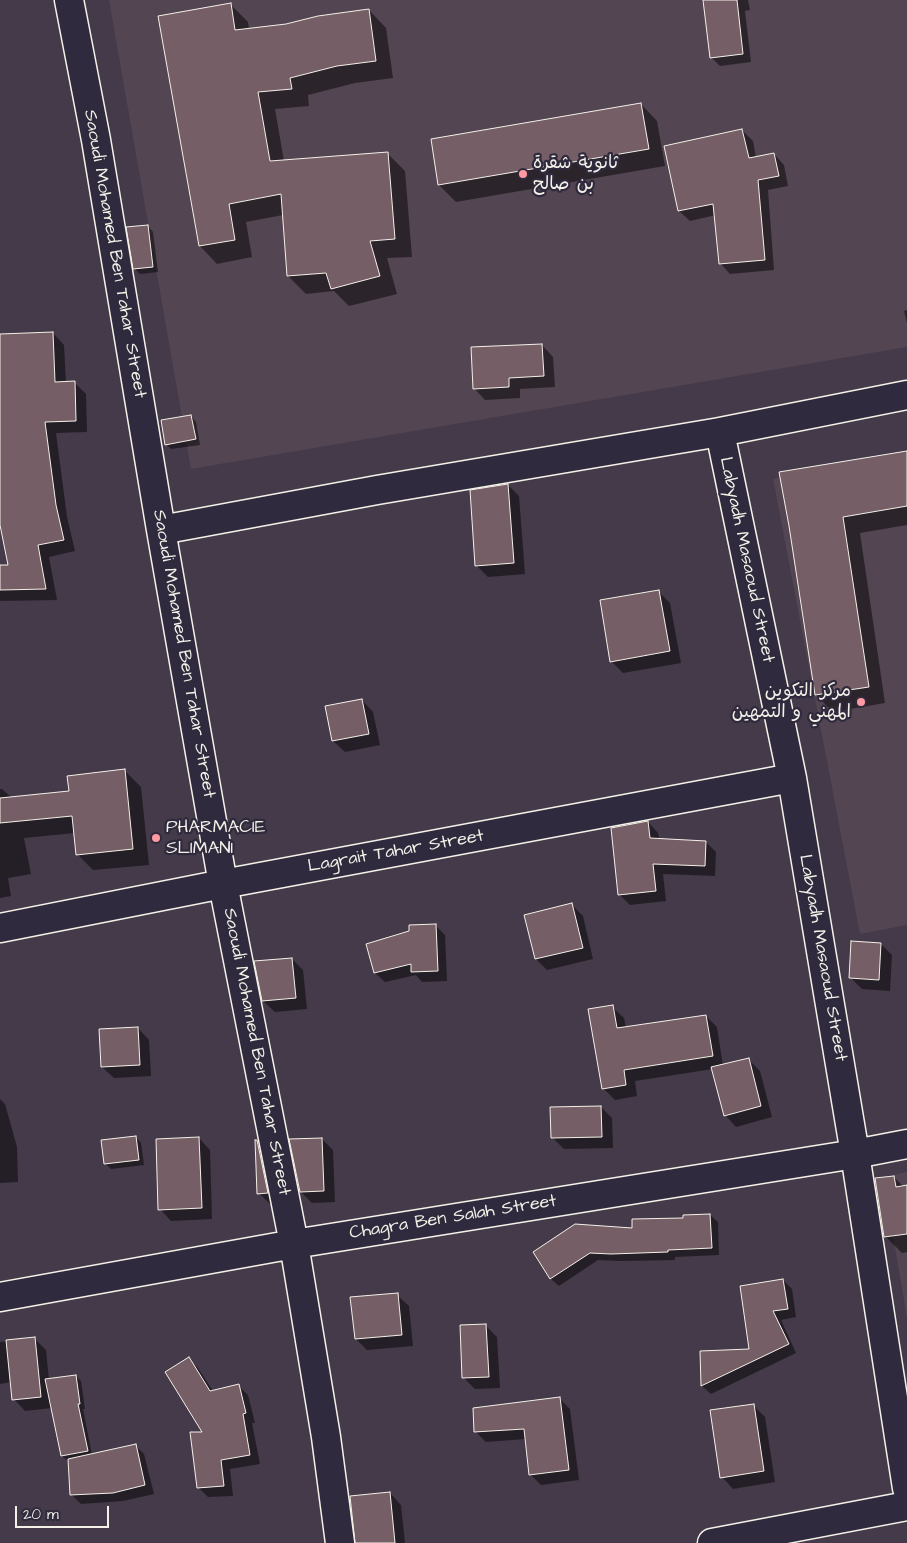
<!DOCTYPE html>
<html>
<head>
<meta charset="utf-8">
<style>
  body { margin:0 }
  #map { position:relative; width:907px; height:1543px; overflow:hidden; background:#443a49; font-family:"Architects Daughter",sans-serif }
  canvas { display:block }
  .scale { position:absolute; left:15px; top:1506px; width:94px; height:22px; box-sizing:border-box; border:2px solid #f4f1e8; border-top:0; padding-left:6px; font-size:15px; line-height:18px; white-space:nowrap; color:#f4f1e8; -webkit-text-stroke:4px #2f2a3d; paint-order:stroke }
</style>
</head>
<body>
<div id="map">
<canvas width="907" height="1543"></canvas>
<div class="scale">20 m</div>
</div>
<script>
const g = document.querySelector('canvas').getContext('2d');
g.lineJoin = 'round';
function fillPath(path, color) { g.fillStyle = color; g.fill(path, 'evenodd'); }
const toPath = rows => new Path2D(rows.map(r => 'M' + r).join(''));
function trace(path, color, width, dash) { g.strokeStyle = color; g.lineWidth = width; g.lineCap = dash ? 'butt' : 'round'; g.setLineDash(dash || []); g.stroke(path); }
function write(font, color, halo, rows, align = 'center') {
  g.font = font + ' "Architects Daughter","Playpen Sans Arabic",sans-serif'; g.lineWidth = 4.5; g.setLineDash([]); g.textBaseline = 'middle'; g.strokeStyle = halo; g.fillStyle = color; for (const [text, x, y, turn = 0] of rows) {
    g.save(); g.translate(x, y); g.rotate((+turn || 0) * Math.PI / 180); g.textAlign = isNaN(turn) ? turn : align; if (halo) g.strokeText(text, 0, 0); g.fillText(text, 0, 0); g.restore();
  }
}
fillPath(toPath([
  [109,0,907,0,907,347,191,469],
  [907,452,907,925,860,934,773,479],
  [907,1172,907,1318,883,1177]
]), '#534552');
fillPath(toPath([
  [702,0,748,0,750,10,745,11,751,62,720,66,711,57,706,9,704,7],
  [230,4,248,22,249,29,286,25,369,10,386,28,393,78,355,83,308,95,309,106,275,109,284,161,388,154,405,171,412,257,387,258,397,294,349,306,334,291,306,294,288,276,283,215,246,222,252,257,217,264,200,246],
  [641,104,657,121,665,166,456,202,439,185,432,140],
  [742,130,753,141,756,158,774,154,784,165,788,186,768,190,774,270,730,274,720,263,716,215,690,221,679,211],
  [148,226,153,232,158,272,140,274,134,268],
  [907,310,907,323,904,311],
  [53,333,64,345,66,383,74,382,86,394,87,432,56,433,67,517,75,551,49,557,57,600,0,601,0,567,9,566,0,519,0,335],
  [542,345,553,357,555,387,520,389,520,398,485,400,474,388],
  [191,416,196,422,200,445,171,449,166,444],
  [907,452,907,525,860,533,885,703,833,712,816,695,790,525],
  [508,485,519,496,525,574,488,577,476,565],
  [659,592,670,603,681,663,623,673,611,661],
  [362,700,373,712,380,745,345,752,333,741,327,707],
  [125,771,141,787,149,865,93,870,77,854,75,833,24,838,31,874,8,878,11,896,0,898,0,789,2,789,12,798,70,792],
  [648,822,658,833,659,839,706,842,716,852,715,876,663,874,666,901,630,905,619,894],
  [572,905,583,916,593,959,547,970,536,959],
  [435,925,445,935,447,981,422,982,416,975,385,982,375,973],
  [881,944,892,955,890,991,862,989,851,978],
  [292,959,303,970,307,1009,275,1012,263,1001],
  [612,1007,624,1018,626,1028,706,1016,717,1027,723,1066,748,1059,760,1071,772,1117,736,1127,725,1115,713,1069,635,1081,637,1096,615,1100,603,1088],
  [138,1028,149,1040,151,1076,114,1078,102,1067],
  [0,1099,5,1104,17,1147,18,1182,0,1183],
  [601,1107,612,1118,613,1148,564,1149,552,1137],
  [136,1137,141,1143,144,1165,111,1169,105,1163],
  [199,1138,210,1150,212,1219,171,1221,160,1209],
  [322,1139,333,1150,335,1202,312,1203,301,1192],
  [257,1141,269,1152,279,1204,270,1204,259,1193],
  [894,1177,904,1187,907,1187,907,1252,902,1253,885,1236],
  [710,1215,718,1222,719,1255,675,1257,675,1260,620,1261,598,1260,559,1286,551,1279,534,1253,634,1229],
  [783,1280,792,1289,796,1317,781,1320,796,1353,711,1394,702,1386,701,1352,751,1350],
  [397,1295,409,1306,413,1346,367,1350,356,1339],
  [485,1325,497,1337,500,1388,475,1389,463,1377],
  [34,1338,46,1350,49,1380,76,1376,81,1381,85,1409,83,1409,92,1455,135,1445,144,1454,154,1494,123,1501,81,1504,72,1495,69,1461,68,1461,62,1456,52,1408,25,1411,14,1399,12,1382,0,1384,0,1342],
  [189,1359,198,1368,213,1391,238,1385,248,1395,255,1423,252,1423,260,1464,230,1469,233,1496,208,1497,198,1487,205,1433],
  [560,1399,570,1409,579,1480,541,1485,530,1474,526,1439,486,1442,475,1431],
  [753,1405,765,1417,775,1482,733,1489,722,1477],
  [390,1493,401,1505,405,1543,356,1543]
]), '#0007');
const building = toPath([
  [703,0,737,0,743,54,710,58,703,0],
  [231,3,235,30,286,24,318,16,369,9,376,61,337,66,290,78,292,89,258,92,270,161,388,152,395,239,370,241,380,276,331,289,326,273,287,276,281,194,229,204,235,240,199,246,158,16,231,3],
  [641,103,649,149,438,185,431,139,641,103],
  [742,129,749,158,774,153,779,176,758,180,765,260,719,264,713,204,678,211,664,146,742,129],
  [148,225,153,267,133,269,126,227,148,225],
  [53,332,55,382,75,381,76,421,45,422,56,505,64,540,38,545,46,589,0,590,0,565,8,565,0,525,0,334,53,332],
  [542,344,544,376,509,378,509,387,473,389,471,347,542,344],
  [191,415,196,439,165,445,161,420,191,415],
  [907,451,907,506,843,517,869,687,815,695,789,526,779,472,907,451],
  [508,484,514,563,475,566,470,490,508,484],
  [659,590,670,651,610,662,600,600,659,590],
  [362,699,369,734,332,741,325,706,362,699],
  [125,769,133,849,76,855,72,816,0,823,0,798,69,791,67,776,125,769],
  [648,821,650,838,706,841,705,866,653,864,656,891,618,895,611,828,648,821],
  [572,903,583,948,535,959,524,915,572,903],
  [436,924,438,971,411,972,411,964,374,973,366,944,409,931,409,925,436,924],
  [851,941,881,943,879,980,849,978,851,941],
  [292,958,296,998,262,1001,254,961,292,958],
  [613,1005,617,1028,706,1015,713,1056,624,1070,626,1085,602,1089,588,1009,613,1005],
  [138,1027,140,1065,101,1067,99,1029,138,1027],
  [749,1058,761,1106,724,1116,711,1067,749,1058],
  [601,1106,602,1137,551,1138,550,1107,601,1106],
  [136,1136,139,1160,104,1164,101,1140,136,1136],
  [199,1137,202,1208,158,1210,156,1139,199,1137],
  [322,1138,324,1191,300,1192,289,1139,322,1138],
  [255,1140,257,1140,268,1193,257,1194,255,1140],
  [894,1176,896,1187,907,1185,907,1234,884,1237,875,1178,894,1176],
  [710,1214,712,1248,668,1250,668,1252,611,1254,590,1253,550,1279,533,1252,575,1224,632,1228,632,1219,683,1218,683,1215,710,1214],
  [783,1279,788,1309,773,1311,789,1344,701,1386,700,1351,749,1349,740,1286,783,1279],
  [398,1293,402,1335,355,1339,350,1297,398,1293],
  [486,1324,489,1377,462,1378,460,1325,486,1324],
  [35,1337,41,1397,12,1400,6,1340,35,1337],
  [189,1357,210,1391,239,1384,246,1413,243,1414,250,1455,221,1460,224,1486,197,1488,190,1432,202,1432,165,1372,189,1357],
  [76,1375,80,1404,78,1404,88,1451,61,1456,45,1379,76,1375],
  [560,1397,569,1470,529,1475,524,1429,474,1432,473,1408,560,1397],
  [754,1404,764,1471,720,1478,710,1410,754,1404],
  [136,1444,145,1485,113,1493,70,1495,68,1459,136,1444],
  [390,1492,395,1543,355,1543,350,1496,390,1492]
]);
fillPath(building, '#765e66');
trace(building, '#f4f1e8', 1);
const minor = toPath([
  [69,0,96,140,161,530,223,884,294,1244,326,1437,340,1543],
  [720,432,792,778,855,1154,907,1488],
  [161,530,377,490,720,432,907,395],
  [0,928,223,884,792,778],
  [0,1297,294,1244,855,1154,907,1144],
  [712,1543,907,1506]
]);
trace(minor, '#f4f1e8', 31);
trace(minor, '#2f2a3d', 28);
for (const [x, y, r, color] of [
  [523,174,5,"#ff9aa2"],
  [861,702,5,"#ff9aa2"],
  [156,838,5,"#ff9aa2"]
]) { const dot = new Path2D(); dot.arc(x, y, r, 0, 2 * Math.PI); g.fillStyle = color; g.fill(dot); trace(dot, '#2f2a3d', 2); }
write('18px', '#f4f1e8', '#2f2a3d', [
  ["ثانوية شقرة",533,164],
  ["بن صالح",533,185],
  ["مركز التكوين",851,692,"right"],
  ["المهني و التمهين",851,713,"right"],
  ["PHARMACIE",166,828],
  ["SLIMANI",166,849]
], 'left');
write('18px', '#f4f1e8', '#2f2a3d', [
  ["Saoudi Mohamed Ben Tahar Street",114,254,80],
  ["Labyadh Masaoud Street",746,560,78],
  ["Saoudi Mohamed Ben Tahar Street",183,654,80],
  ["Lagrait Tahar Street",396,852,-10],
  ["Labyadh Masaoud Street",822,958,80],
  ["Saoudi Mohamed Ben Tahar Street",256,1052,79],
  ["Chagra Ben Salah Street",453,1218,-9]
]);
</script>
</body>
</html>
